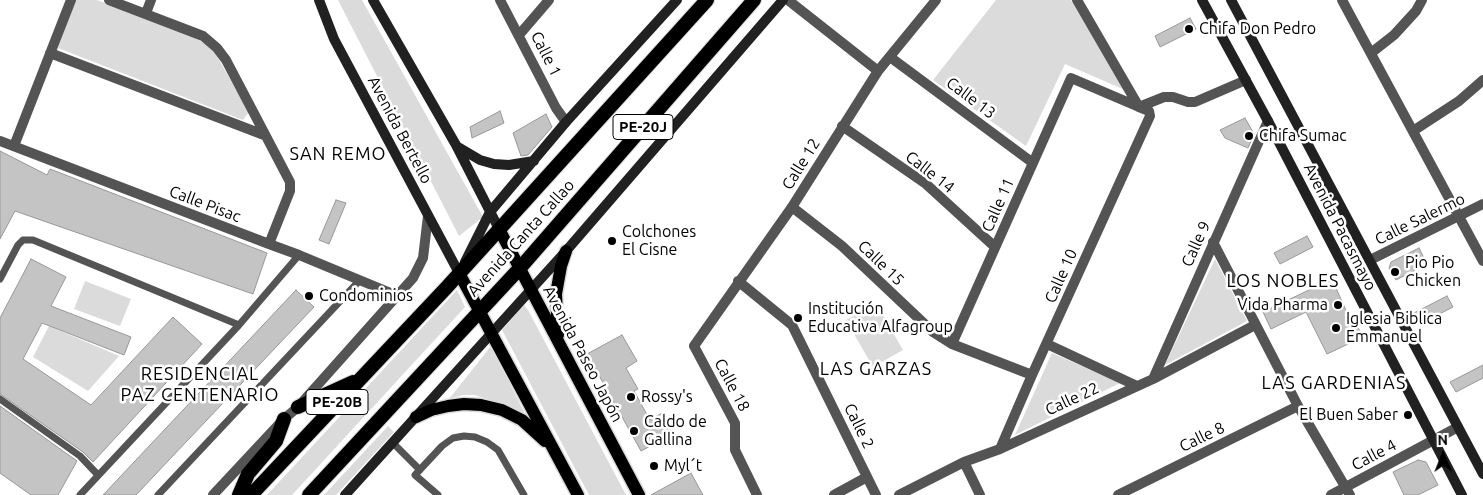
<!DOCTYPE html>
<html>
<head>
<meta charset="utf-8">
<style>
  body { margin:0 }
  #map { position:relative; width:1483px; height:495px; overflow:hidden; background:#fff; font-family:Ubuntu,sans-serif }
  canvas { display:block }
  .north { position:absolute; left:1418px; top:430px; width:50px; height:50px; -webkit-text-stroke:4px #fff; paint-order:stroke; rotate:359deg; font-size:14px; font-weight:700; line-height:20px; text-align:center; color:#000 }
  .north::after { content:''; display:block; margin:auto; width:18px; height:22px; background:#000; clip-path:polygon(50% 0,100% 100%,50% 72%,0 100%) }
</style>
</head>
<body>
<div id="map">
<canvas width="1483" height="495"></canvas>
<div class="north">N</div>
</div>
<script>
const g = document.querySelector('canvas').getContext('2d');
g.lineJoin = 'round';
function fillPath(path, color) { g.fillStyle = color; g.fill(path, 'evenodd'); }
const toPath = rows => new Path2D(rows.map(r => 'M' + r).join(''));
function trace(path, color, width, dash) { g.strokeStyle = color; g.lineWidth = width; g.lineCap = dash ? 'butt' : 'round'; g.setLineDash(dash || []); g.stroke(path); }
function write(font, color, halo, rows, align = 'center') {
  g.font = font + ' Ubuntu,sans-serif'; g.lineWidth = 5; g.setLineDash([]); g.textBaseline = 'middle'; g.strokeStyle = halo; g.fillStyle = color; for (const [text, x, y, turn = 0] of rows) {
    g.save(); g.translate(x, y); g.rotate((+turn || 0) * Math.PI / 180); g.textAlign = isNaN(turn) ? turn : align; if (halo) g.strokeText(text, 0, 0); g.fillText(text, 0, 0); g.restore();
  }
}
fillPath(toPath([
  [75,0,97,0,192,36,205,44,215,53,249,112,243,120,58,48],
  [338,0,362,0,483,217,459,236],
  [996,0,1071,0,1125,90,1065,64,1026,146,933,80],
  [1215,259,1247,321,1165,365],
  [85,281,131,299,120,326,74,309],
  [457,290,465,307,292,495,267,495],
  [876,303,903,350,873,367,846,320],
  [524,305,528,310,626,495,589,495,502,330],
  [49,326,119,356,88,391,33,357],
  [491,346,528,420,497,402,474,395,463,395,449,399],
  [1052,353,1120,383,1015,435],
  [388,426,394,432,336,495,324,495]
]), '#dbdbdb');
const building = toPath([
  [1190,18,1196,29,1160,47,1155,36,1190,18],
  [500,111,504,123,472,138,470,127,500,111],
  [546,114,552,127,528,155,521,156,513,133,546,114],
  [1245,118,1254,134,1248,148,1225,138,1220,130,1245,118],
  [0,151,47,175,50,169,267,253,253,294,15,211,0,239,0,151],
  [336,200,346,203,329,244,319,240,336,200],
  [1307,236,1313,247,1280,264,1274,253,1307,236],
  [1419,248,1427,264,1396,280,1389,268,1391,262,1419,248],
  [31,259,66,277,51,306,131,337,124,355,42,323,23,359,91,405,173,317,202,344,93,462,83,452,0,394,0,318,31,259],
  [1332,279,1348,315,1351,314,1363,337,1327,354,1306,312,1271,329,1263,312,1332,279],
  [296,290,314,307,170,459,136,495,103,495,296,290],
  [1447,296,1453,307,1420,324,1414,313,1447,296],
  [622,335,637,361,626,368,638,389,634,391,650,420,662,413,673,434,641,451,587,354,622,335],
  [1483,365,1483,378,1456,392,1450,382,1483,365],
  [0,406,77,461,58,495,31,495,0,473,0,406],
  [1418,460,1426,462,1438,485,1418,495,1404,495,1393,472,1418,460],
  [691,473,703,495,651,495,691,473]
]);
fillPath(building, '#c4c4c4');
trace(building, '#989898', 1);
const primary = toPath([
  [499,229,639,495],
  [459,273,578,495],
  [558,335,556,294,561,266,566,251],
  [416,417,431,410,448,406,464,404,481,405,502,410,522,420,545,441]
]);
const trunk = toPath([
  [298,407,353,382],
  [239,495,248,474,276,441,284,419],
  [251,495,447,287,707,0],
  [309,495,520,268,754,0]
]);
trace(primary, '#dbdbdb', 15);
trace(trunk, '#dbdbdb', 16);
trace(toPath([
  [0,279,18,245,23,240,33,240,239,325],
  [0,399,80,456,98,475],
  [393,443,420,470],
  [80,495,239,325,299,255],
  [158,495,360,280],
  [438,495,415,475,442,446,453,438,464,436,475,437,487,442,498,450,524,495]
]), '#545454', 7);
trace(toPath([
  [1139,107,1164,97,1173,97,1188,102,1195,102,1246,80],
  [1047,344,1137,386]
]), '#545454', 10);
trace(toPath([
  [109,0,203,36,217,48,226,60,290,182,290,191,269,244],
  [500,0,556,108,566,122],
  [788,0,878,71],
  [1342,0,1483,261],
  [146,13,151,0],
  [519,35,549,0],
  [50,53,264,135],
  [1371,53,1394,35,1416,11,1422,0],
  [890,57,1033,163],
  [842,126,926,184,995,247],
  [1413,131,1459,101,1483,80],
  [0,141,269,244,299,255,398,296],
  [14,146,71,0],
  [792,207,842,246,933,332,952,344,1032,375],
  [1213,242,1298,406,1350,495],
  [1370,260,1483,204],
  [738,281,792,325,876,495],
  [952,344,1071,78,1139,107],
  [1153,379,1268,121],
  [1000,449,1032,375,1150,116,1149,111,1139,107,1077,0],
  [964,462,980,495],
  [213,495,284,419,298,407,413,278,423,258,428,216],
  [757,495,735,450,735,423,694,346,792,207,878,71,936,0],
  [834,495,867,477],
  [899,495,964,462,1000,449,1153,379,1255,325],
  [1118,495,1298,406],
  [1331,495,1458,427]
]), '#545454', 10);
trace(toPath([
  [319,0,334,39,459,273],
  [373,0,456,145,499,229],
  [1202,0,1268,121,1462,495],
  [1231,0,1483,474],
  [458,147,480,160,494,164,509,165,534,161],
  [465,262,490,212,566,122,677,0],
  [345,495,566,251,783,0]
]), '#212121', 10);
trace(primary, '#000', 12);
trace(trunk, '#000', 14);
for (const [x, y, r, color] of [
  [1189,29,5,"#000"],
  [1249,136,5,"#000"],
  [612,241,5,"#000"],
  [1395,272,5,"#000"],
  [309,296,5,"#000"],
  [1338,305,5,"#000"],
  [798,318,5,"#000"],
  [1336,328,5,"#000"],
  [631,397,5,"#000"],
  [1408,415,5,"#000"],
  [634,431,5,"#000"],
  [654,466,5,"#000"]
]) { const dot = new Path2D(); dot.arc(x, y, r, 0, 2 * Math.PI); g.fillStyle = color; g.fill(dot); trace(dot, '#fff', 2); }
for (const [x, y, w] of [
  [643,127,60],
  [337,402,62]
]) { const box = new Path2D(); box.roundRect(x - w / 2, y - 12.5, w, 25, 4); g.fillStyle = '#fff'; g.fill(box); trace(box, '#000', 1); }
write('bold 15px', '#000', null, [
  ["PE-20J",643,127],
  ["PE-20B",337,402]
]);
write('16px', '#000', '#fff', [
  ["Chifa Don Pedro",1199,29],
  ["Chifa Sumac",1259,136],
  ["Colchones",622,232],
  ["El Cisne",622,250],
  ["Pio Pio",1405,263],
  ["Chicken",1405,281],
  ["Condominios",319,296],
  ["Vida Pharma",1328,305,"right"],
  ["Institución",808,309],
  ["Educativa Alfagroup",808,327],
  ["Iglesia Biblica",1346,319],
  ["Emmanuel",1346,337],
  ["Rossy's",641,397],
  ["El Buen Saber",1398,415,"right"],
  ["Caldo de",644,422],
  ["Gallina",644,440],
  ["Myl´t",664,466]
], 'left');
write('16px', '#000', '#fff', [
  ["Calle 1",546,54,63],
  ["Calle 13",971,98,37],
  ["Avenida Bertello",400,130,62],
  ["Calle 12",801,164,-58],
  ["Calle 14",930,172,38],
  ["Calle Pisac",205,204,21],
  ["Calle 11",998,205,-66],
  ["Calle Salermo",1420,219,-26],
  ["Avenida Pacasmayo",1340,227,63],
  ["Avenida Canta Callao",521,238,-48],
  ["Calle 9",1196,244,-66],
  ["Calle 15",881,263,44],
  ["Calle 10",1061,276,-66],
  ["Avenida Paseo Japón",583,354,62],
  ["Calle 18",732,385,62],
  ["Calle 22",1072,399,-25],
  ["Calle 2",859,426,64],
  ["Calle 8",1202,437,-26],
  ["Calle 4",1374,455,-28]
]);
g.letterSpacing = '1px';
write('18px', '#000', '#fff', [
  ["SAN REMO",338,154],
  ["LOS NOBLES",1283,281],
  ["LAS GARZAS",876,369],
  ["RESIDENCIAL",200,374],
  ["PAZ CENTENARIO",200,395],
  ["LAS GARDENIAS",1334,383]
]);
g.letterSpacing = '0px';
</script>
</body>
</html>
